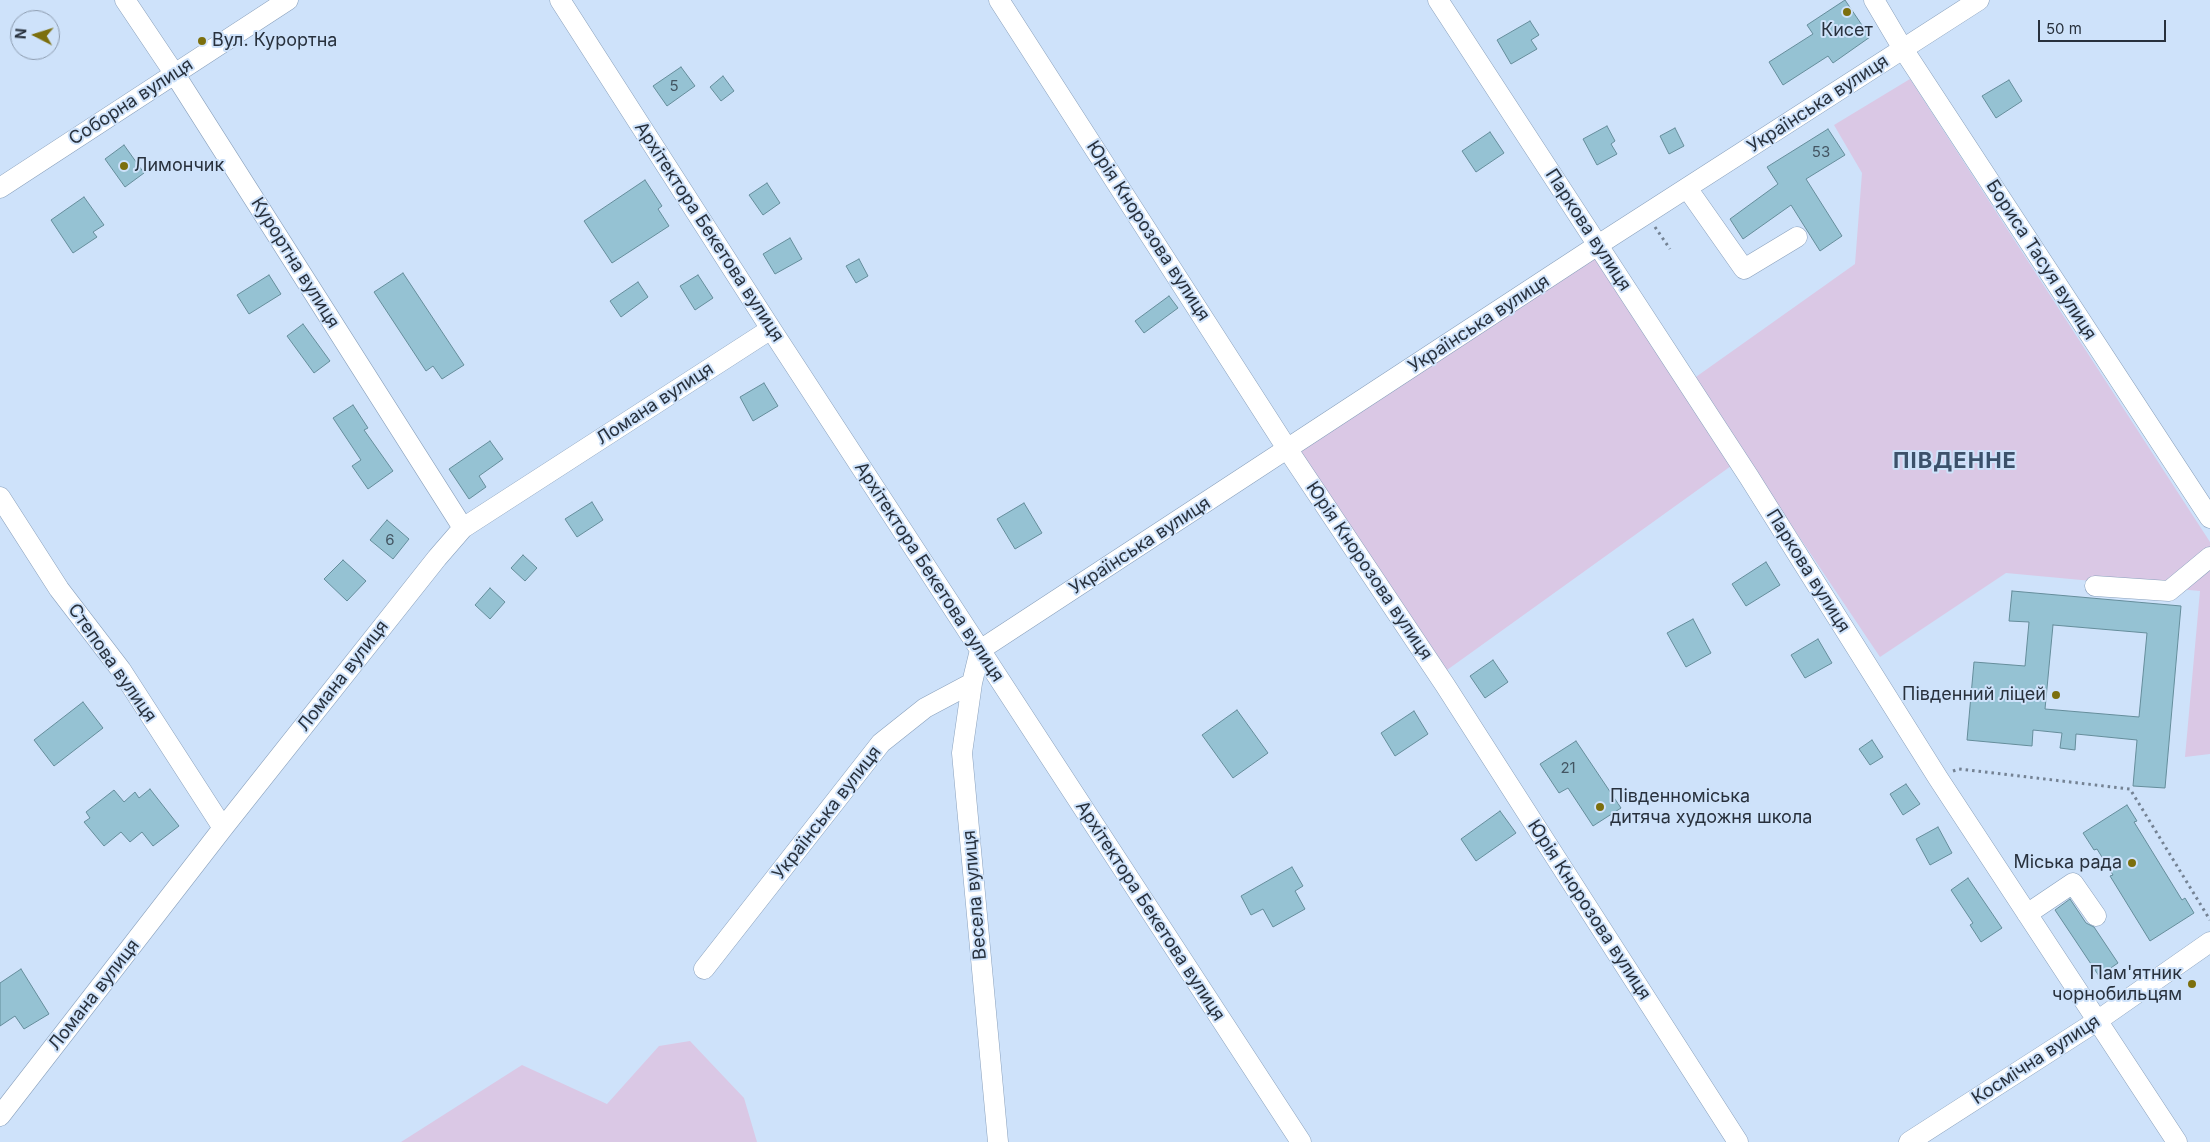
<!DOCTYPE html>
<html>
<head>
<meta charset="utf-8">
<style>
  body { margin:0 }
  #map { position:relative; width:2210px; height:1142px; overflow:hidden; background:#cee2fa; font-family:Inter,sans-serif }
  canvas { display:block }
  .north { position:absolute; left:10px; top:10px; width:50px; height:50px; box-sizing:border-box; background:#cee2fa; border:1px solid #8c9bae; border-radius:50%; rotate:275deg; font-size:14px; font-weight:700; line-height:20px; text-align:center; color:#28313d }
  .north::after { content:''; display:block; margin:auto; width:18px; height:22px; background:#7c6f0d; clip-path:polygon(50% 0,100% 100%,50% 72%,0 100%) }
  .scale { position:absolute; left:2038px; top:20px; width:128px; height:22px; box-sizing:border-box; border:2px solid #28313d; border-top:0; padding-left:6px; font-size:15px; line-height:18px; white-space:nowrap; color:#28313d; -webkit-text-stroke:4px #cee2fa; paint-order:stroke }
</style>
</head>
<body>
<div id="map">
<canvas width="2210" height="1142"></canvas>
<div class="north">N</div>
<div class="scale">50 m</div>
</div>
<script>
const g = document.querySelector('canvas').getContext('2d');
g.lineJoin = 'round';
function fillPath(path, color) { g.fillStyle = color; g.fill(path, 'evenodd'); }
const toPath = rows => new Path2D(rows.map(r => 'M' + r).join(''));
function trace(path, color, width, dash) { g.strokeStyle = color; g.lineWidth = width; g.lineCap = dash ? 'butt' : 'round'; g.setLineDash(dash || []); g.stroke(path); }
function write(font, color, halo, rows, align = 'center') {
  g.font = font + ' Inter,sans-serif'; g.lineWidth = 4; g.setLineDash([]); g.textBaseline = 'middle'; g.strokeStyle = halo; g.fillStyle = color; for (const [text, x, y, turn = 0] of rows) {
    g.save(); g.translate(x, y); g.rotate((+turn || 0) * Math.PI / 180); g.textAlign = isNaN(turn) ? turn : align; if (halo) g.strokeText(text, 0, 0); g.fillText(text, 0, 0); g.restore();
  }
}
fillPath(toPath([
  [1910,79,2210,542,2210,754,2185,757,2200,591,2006,573,1880,657,1693,379,1855,264,1862,173,1834,125],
  [1597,256,1731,466,1447,670,1298,450],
  [690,1041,744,1098,757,1142,401,1142,522,1065,607,1104,659,1046]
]), '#dac8e5');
const building = toPath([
  [1845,0,1870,37,1833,63,1828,56,1783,85,1769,62,1813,34,1807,25,1845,0],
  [1530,21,1539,35,1531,40,1537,49,1511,64,1497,40,1530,21],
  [681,67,695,86,667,106,653,86,681,67],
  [723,76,734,91,721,101,710,87,723,76],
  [2009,80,2022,101,1996,118,1982,96,2009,80],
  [1607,126,1615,141,1611,144,1617,154,1597,165,1583,139,1607,126],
  [1675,128,1684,146,1669,154,1660,136,1675,128],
  [1828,129,1845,155,1806,179,1842,236,1820,251,1791,205,1743,239,1730,219,1778,184,1767,167,1828,129],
  [1490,132,1504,153,1476,172,1462,151,1490,132],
  [124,145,144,173,125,187,105,159,124,145],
  [645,180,662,206,658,209,669,226,612,263,584,221,645,180],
  [767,183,780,203,763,215,749,195,767,183],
  [84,197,104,225,93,232,97,237,73,253,51,220,84,197],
  [790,238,802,259,775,274,763,254,790,238],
  [859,259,868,276,856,283,846,266,859,259],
  [403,273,464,365,442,379,433,366,426,371,374,292,403,273],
  [269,275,281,294,249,314,237,295,269,275],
  [698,275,713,298,695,310,680,286,698,275],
  [638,282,648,297,621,317,610,301,638,282],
  [1169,296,1178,308,1144,333,1135,321,1169,296],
  [303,324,330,361,314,373,287,336,303,324],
  [764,383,778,406,753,421,740,397,764,383],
  [353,405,368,428,364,430,393,471,368,489,352,466,361,460,333,418,353,405],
  [490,441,503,459,479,476,486,487,469,499,449,469,490,441],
  [592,502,603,520,577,537,565,519,592,502],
  [1024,503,1042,533,1015,549,997,519,1024,503],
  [387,520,409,539,393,559,370,540,387,520],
  [523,555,537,568,525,581,511,568,523,555],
  [343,560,366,581,347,601,324,579,343,560],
  [1766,562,1780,585,1746,606,1732,584,1766,562],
  [490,588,505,602,490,619,475,605,490,588],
  [2012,591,2181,606,2165,788,2133,786,2137,740,2076,734,2075,750,2060,748,2062,733,2033,730,2032,746,1967,740,1974,662,2025,666,2029,622,2009,621,2012,591],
  [2053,625,2147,633,2139,717,2045,709,2053,625],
  [1693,619,1711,653,1686,667,1667,633,1693,619],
  [1818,639,1832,663,1805,678,1791,655,1818,639],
  [1493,660,1508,682,1485,698,1470,676,1493,660],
  [83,702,103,728,54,766,34,740,83,702],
  [1237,710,1268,753,1233,778,1202,735,1237,710],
  [1414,711,1428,734,1395,756,1381,733,1414,711],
  [1872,740,1883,757,1870,765,1859,749,1872,740],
  [1576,741,1621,808,1593,826,1568,788,1559,793,1540,764,1576,741],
  [1906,784,1920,804,1903,815,1890,794,1906,784],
  [150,789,179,826,153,846,142,832,130,842,121,832,104,846,84,822,90,818,86,812,114,790,124,802,135,792,139,798,150,789],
  [2127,805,2137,821,2134,822,2182,900,2185,898,2194,913,2150,941,2110,876,2113,875,2097,849,2094,850,2083,833,2127,805],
  [1500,811,1516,833,1476,861,1461,839,1500,811],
  [1938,827,1952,853,1930,865,1916,839,1938,827],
  [1292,867,1303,886,1295,891,1305,909,1273,927,1263,909,1251,915,1241,896,1292,867],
  [1968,878,2002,928,1981,942,1970,925,1973,923,1951,890,1968,878],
  [2070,899,2086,923,2094,927,2118,963,2099,976,2055,910,2070,899],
  [21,969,49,1014,24,1029,15,1016,0,1026,0,983,21,969]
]);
fillPath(building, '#95c2d3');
trace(building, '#658d9b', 1);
const minor = toPath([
  [125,0,174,73,463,528],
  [560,0,771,329,1301,1142],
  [999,0,1288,450,1445,685,1738,1142],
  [1438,0,1749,477,1938,778,2177,1142],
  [1874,0,1903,49,2210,518],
  [0,188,288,0],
  [1687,188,1744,269,1797,237],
  [0,497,59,589,121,670,223,828],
  [2095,586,2169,591,2210,557],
  [2027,914,2073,883,2096,916],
  [704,969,881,743,925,708,972,683],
  [0,1116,223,828,437,558,463,528,771,329],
  [998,1142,962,753,972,683,980,650,1598,245,1979,0],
  [1909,1142,2097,1021,2210,942]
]);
trace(minor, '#89a0bc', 21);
trace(toPath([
  [1655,227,1670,249],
  [1953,771,1959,769,2130,789,2210,920]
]), '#748293', 3, [2.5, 4]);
trace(minor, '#fff', 20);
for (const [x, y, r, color] of [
  [1847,12,5,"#7c6f0d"],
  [202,41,5,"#7c6f0d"],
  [124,166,5,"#7c6f0d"],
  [2056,695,5,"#7c6f0d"],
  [1600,807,5,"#7c6f0d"],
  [2132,863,5,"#7c6f0d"],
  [2192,984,5,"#7c6f0d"]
]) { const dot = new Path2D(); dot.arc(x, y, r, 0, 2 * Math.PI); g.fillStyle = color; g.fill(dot); trace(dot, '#cee2fa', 2); }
write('15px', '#435562', null, [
  ["5",674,86],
  ["53",1821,152],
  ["6",390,540],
  ["21",1568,768]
]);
write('18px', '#28313d', '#cee2fa', [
  ["Кисет",1847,31,"center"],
  ["Вул. Курортна",212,41],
  ["Лимончик",134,166],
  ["Південний ліцей",2046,695,"right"],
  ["Південноміська",1610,797],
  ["дитяча художня школа",1610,818],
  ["Міська рада",2122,863,"right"],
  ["Пам'ятник",2182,974,"right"],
  ["чорнобильцям",2182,995,"right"]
], 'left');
write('18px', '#28313d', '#cee2fa', [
  ["Соборна вулиця",131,102,-33],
  ["Українська вулиця",1818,104,-33],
  ["Паркова вулиця",1588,230,57],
  ["Юрія Кнорозова вулиця",1148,231,57],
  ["Архітектора Бекетова вулиця",709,232,57],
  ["Бориса Тасуя вулиця",2041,260,57],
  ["Курортна вулиця",295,263,58],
  ["Українська вулиця",1479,324,-33],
  ["Ломана вулиця",655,404,-33],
  ["Українська вулиця",1140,546,-33],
  ["Юрія Кнорозова вулиця",1369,571,56],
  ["Паркова вулиця",1808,571,58],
  ["Архітектора Бекетова вулиця",929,572,57],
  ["Степова вулиця",112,663,55],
  ["Ломана вулиця",343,676,-52],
  ["Українська вулиця",827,813,-52],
  ["Весела вулиця",975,895,-95],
  ["Юрія Кнорозова вулиця",1589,910,57],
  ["Архітектора Бекетова вулиця",1150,911,57],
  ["Ломана вулиця",94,995,-52],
  ["Космічна вулиця",2036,1060,-33]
]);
g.letterSpacing = '1px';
write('bold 22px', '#3c516a', '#cee2fa', [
  ["ПІВДЕННЕ",1955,461]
]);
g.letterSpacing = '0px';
</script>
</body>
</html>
